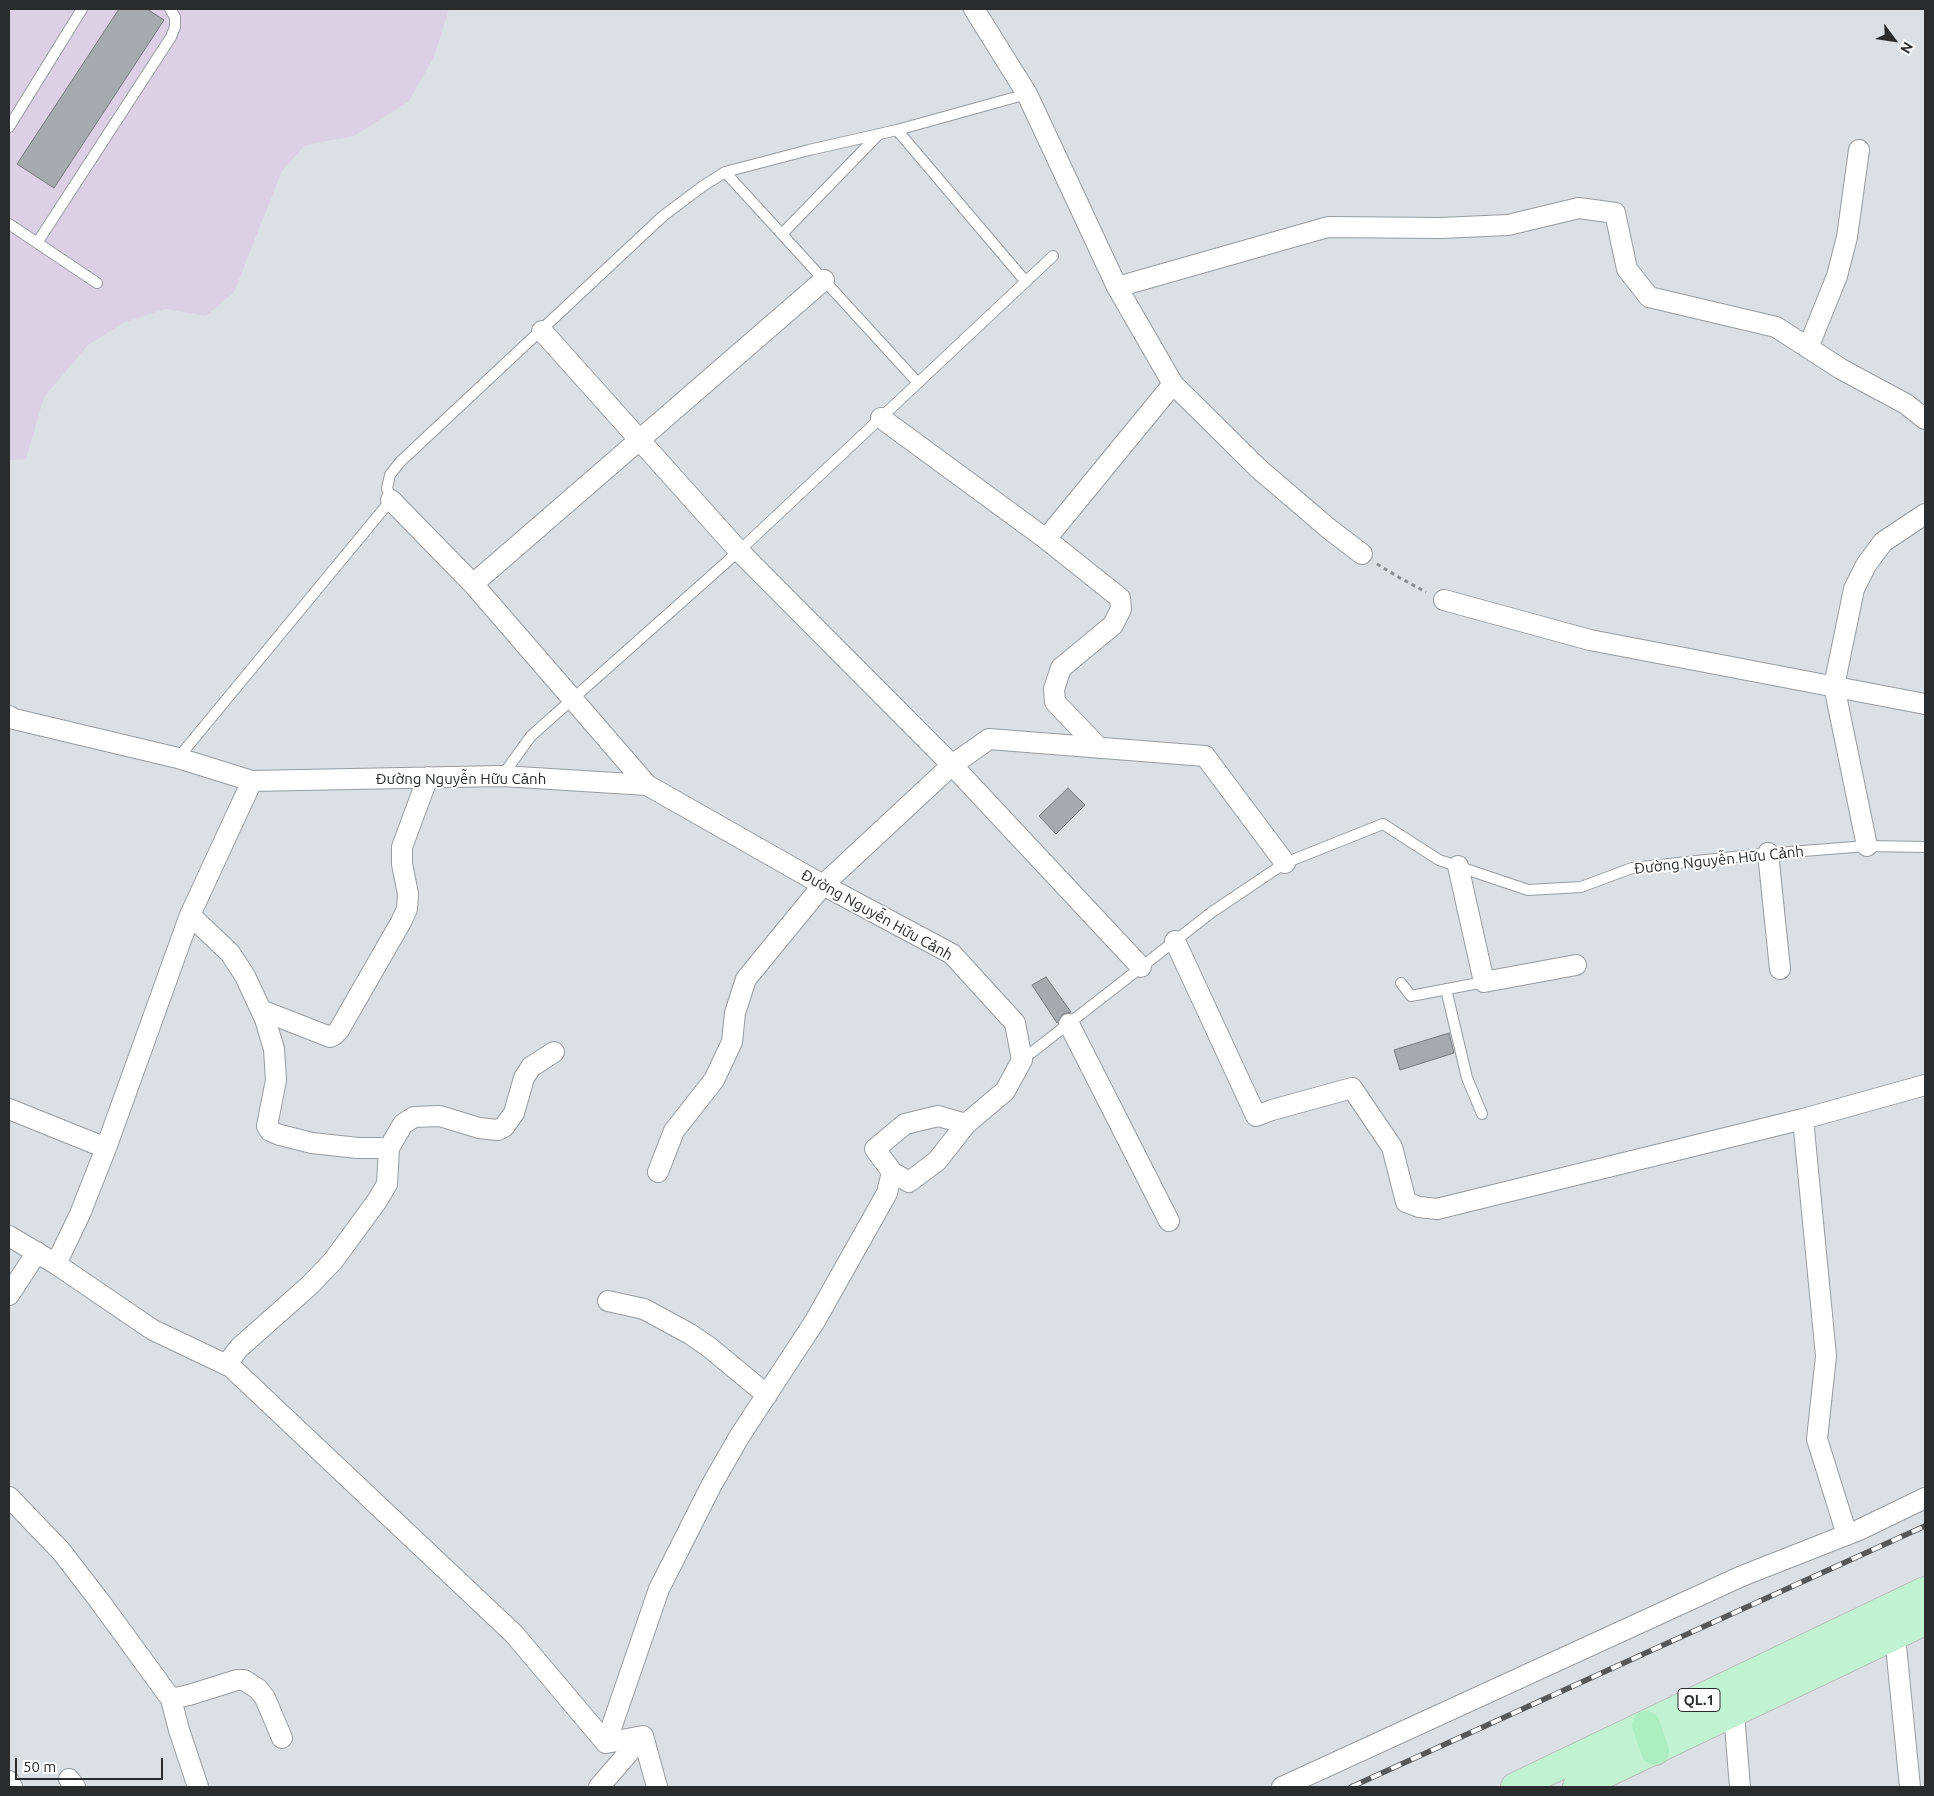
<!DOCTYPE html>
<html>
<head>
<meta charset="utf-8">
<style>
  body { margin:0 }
  #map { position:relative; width:1934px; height:1796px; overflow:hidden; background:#dbe0e4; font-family:Ubuntu,sans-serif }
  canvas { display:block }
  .frame { position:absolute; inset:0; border:10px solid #2a2b2d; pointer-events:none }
  .north { position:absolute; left:1869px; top:15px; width:50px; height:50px; -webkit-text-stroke:4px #fff; paint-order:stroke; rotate:121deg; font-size:14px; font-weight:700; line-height:20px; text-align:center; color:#2a2b2d }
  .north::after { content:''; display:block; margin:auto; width:18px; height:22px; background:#2a2b2d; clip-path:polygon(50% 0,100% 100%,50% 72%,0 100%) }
  .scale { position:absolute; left:15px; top:1758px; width:148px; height:22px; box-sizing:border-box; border:2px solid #2a2b2d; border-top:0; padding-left:6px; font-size:15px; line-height:18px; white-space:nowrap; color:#2a2b2d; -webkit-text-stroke:4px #fff; paint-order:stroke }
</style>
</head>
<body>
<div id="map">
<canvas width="1934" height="1796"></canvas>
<div class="frame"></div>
<div class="north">N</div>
<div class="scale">50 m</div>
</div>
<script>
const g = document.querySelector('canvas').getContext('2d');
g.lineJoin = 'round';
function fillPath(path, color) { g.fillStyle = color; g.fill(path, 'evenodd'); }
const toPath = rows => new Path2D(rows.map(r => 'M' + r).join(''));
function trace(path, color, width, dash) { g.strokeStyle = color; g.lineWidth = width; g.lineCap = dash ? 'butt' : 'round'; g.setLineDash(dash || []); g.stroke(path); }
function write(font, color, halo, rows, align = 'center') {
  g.font = font + ' Ubuntu,sans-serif'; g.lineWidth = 4; g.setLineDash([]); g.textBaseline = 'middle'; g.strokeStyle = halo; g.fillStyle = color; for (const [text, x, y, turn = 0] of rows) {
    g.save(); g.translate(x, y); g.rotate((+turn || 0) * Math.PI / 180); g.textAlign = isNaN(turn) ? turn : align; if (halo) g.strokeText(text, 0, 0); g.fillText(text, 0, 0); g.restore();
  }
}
fillPath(toPath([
  [9,9,449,9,434,57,409,101,354,136,305,145,282,171,234,292,206,316,165,309,123,323,88,345,44,397,26,459,9,460]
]), '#dcd0e5');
const building = toPath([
  [119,9,147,9,164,20,54,188,17,164,119,9],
  [1068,788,1085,805,1056,834,1039,816,1068,788],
  [1046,977,1071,1012,1063,1014,1057,1023,1032,985,1046,977],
  [1449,1033,1454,1053,1400,1070,1394,1050,1449,1033]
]);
fillPath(building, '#a5aaae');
trace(building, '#767a7e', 1);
const service = toPath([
  [9,127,82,9],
  [897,130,1026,282],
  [725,172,918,383],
  [9,224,97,283],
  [782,234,879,134],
  [37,243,171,37,175,27,175,17,170,9],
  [178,758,391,500,387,488,390,475,400,462,663,216,703,186,725,172,809,150,897,130,1027,94],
  [502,776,531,736,739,551,1053,256],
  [1401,983,1411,996,1484,982],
  [1446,989,1467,1078,1482,1114],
  [1022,1060,1212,912,1285,863,1383,824,1439,860,1528,890,1581,887,1632,868,1752,855,1867,846,1925,847]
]);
const minor = toPath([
  [974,9,1027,94,1117,287,1173,384,1259,469,1328,528,1362,554],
  [1117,287,1328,227,1440,228,1508,225,1579,208,1615,213,1627,269,1649,297,1776,327,1841,369,1906,404,1925,419],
  [542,331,739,551,952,765,1141,967],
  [1808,348,1837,276,1847,237,1859,150],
  [881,418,1046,539,1120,598,1121,609,1113,625,1061,668,1054,689,1055,702,1099,748],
  [391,500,473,584,647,785],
  [1046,539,1173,384],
  [473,584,824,280],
  [1444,600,1590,640,1925,704],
  [9,716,14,719,178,758,252,781,502,776,647,785,823,885,952,954,1015,1023,1022,1060,1005,1091,966,1124,938,1116,905,1124,875,1149,892,1172,887,1193,815,1321,739,1437,711,1486,659,1589,606,1743],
  [1867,846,1834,686,1854,589,1866,565,1883,542,1925,514],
  [1768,853,1780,969],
  [1458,866,1484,982,1576,965],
  [190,915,230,953,245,976,265,1019,274,1049,276,1080,267,1126,270,1131,280,1135,312,1143,358,1148,389,1148],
  [1175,941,1256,1116,1272,1110,1352,1088,1392,1147,1406,1202,1419,1207,1437,1209,1803,1119,1925,1085],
  [261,1010,330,1037,334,1035,339,1030,401,922,407,909,408,894,402,864,402,847,428,777],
  [1069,1024,1169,1221],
  [9,1109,106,1148],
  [1803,1119,1826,1356,1817,1439,1847,1535],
  [658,1172,674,1131,714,1080,732,1042,735,1013,746,979,823,885,952,765,989,739,1205,756,1285,863],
  [892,1172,909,1182,937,1161,966,1124],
  [9,1236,56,1264,153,1330,231,1367,514,1634,606,1743,643,1736,657,1787],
  [56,1264,80,1214,106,1148,190,915,252,781],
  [9,1295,37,1252],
  [608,1301,644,1309,690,1334,709,1347,767,1395],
  [226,1365,239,1348,310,1285,333,1261,377,1201,387,1184,389,1148,403,1124,414,1117,440,1116,479,1128,498,1130,504,1127,514,1113,524,1078,531,1067,554,1052],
  [9,1497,61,1551,101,1603,171,1699,179,1730,198,1787],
  [1895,1636,1910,1787],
  [171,1699,189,1695,237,1680,244,1680,258,1689,265,1698,282,1738],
  [1734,1714,1740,1787],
  [69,1779,75,1787],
  [9,1781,12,1787],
  [599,1787,643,1736],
  [1282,1787,1742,1576,1859,1530,1925,1498]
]);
const primary = toPath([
  [1515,1787,1925,1591],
  [1577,1787,1925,1621]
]);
const trunk = toPath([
  [1646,1725,1655,1751]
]);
trace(service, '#979ba0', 12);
trace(minor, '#979ba0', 22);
trace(primary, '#bbbbbc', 30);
trace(trunk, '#bbbbbc', 30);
trace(toPath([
  [1377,564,1400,578,1426,592]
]), '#8b8e91', 3, [4, 4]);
trace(service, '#fff', 10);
trace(minor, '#fff', 20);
trace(primary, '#c1f2d1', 28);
trace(trunk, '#aceec2', 28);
const rail = toPath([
  [1351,1787,1925,1526]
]);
trace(rail, '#56585a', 5.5);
trace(rail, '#fff', 4, [11]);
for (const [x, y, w] of [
  [1699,1700,42]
]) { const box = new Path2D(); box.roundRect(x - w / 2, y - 11.5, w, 23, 4); g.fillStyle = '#fff'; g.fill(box); trace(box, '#2a2b2d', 1); }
write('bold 14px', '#2a2b2d', null, [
  ["QL.1",1699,1700]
]);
write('15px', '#2a2b2d', '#fff', [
  ["Đường Nguyễn Hữu Cảnh",461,779],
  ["Đường Nguyễn Hữu Cảnh",1719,860,-6],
  ["Đường Nguyễn Hữu Cảnh",877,915,29]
]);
</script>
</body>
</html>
